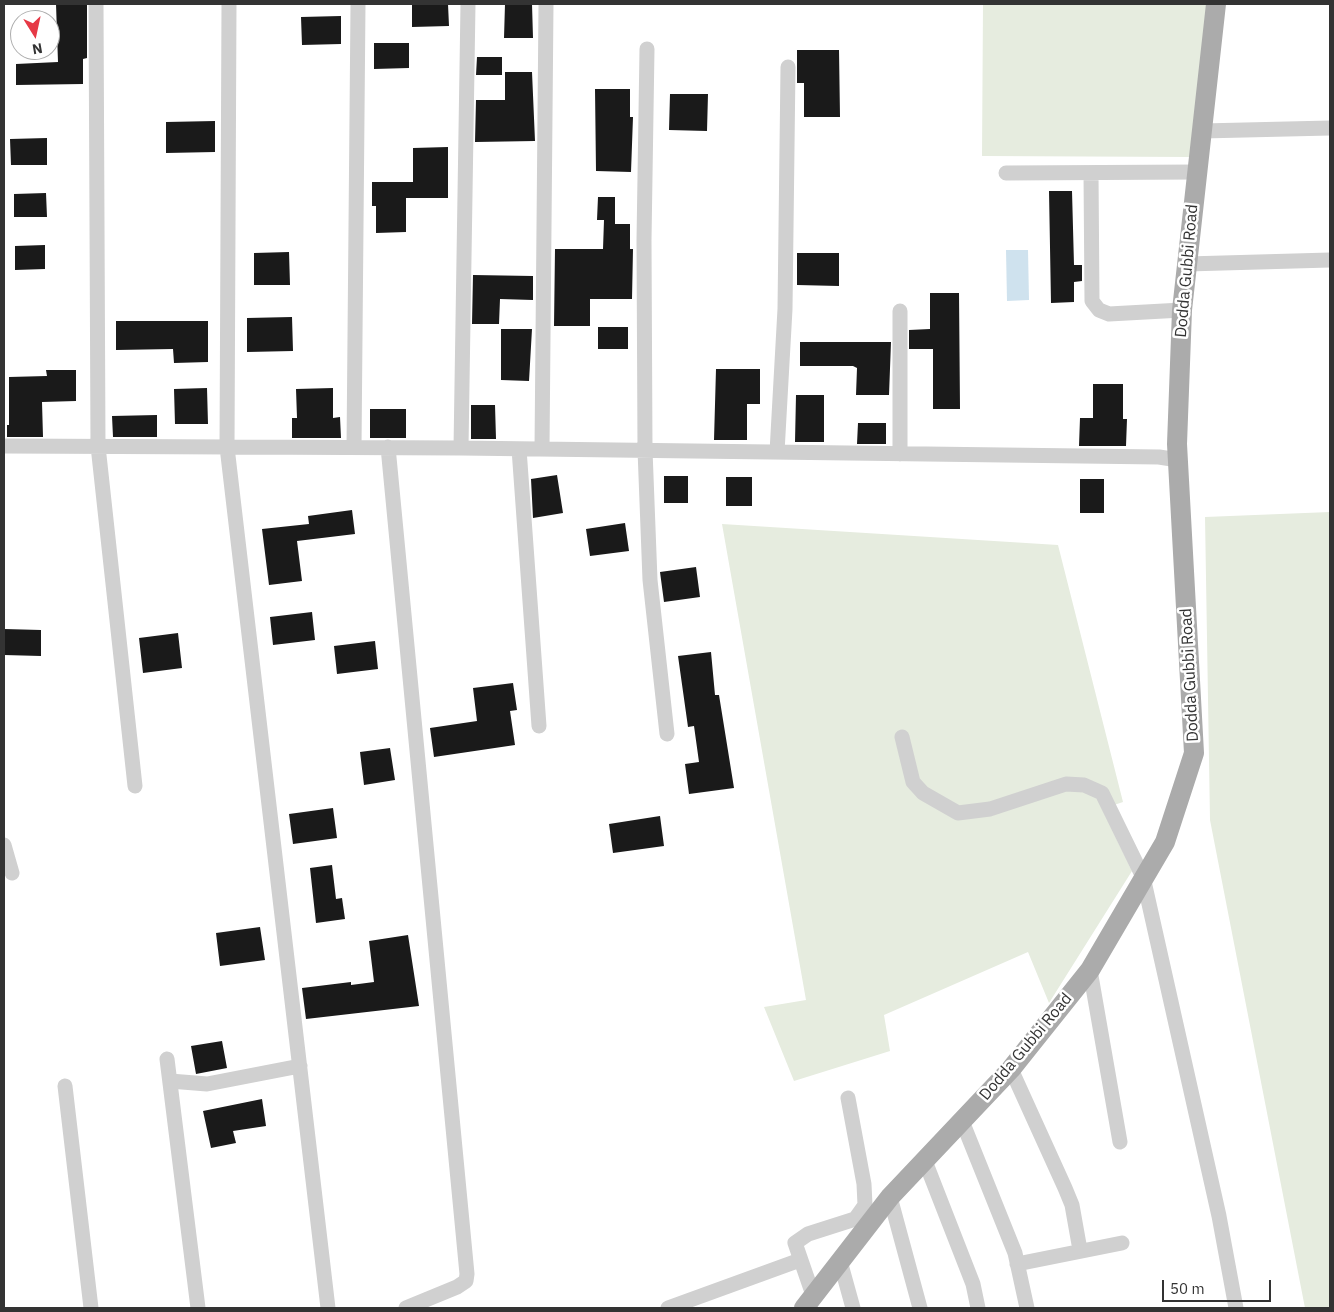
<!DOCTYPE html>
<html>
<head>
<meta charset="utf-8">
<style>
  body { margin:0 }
  #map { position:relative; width:1334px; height:1312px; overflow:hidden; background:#fff; font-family:"IBM Plex Sans",sans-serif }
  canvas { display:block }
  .frame { position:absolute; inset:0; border:5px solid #333; pointer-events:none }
  .north { position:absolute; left:10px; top:10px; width:50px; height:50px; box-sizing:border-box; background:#fff; border:1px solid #adadad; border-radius:50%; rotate:170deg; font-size:14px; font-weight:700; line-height:20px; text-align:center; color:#333 }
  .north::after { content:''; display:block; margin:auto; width:18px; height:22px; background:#e63946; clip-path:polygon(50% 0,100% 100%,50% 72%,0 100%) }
  .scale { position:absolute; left:1162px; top:1280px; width:109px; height:22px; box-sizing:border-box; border:2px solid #333; border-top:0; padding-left:6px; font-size:15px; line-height:18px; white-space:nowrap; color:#333; -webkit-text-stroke:4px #fff; paint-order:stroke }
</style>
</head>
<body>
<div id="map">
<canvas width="1334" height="1312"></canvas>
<div class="frame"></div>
<div class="north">N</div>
<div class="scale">50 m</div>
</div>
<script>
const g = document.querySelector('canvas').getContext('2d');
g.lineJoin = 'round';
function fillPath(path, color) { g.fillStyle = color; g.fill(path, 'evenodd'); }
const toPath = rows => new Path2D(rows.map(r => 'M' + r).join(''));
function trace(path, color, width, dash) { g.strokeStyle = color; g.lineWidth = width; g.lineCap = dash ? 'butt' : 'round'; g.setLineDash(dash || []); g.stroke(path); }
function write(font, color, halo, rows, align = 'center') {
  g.font = font + ' "IBM Plex Sans",sans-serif'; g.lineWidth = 5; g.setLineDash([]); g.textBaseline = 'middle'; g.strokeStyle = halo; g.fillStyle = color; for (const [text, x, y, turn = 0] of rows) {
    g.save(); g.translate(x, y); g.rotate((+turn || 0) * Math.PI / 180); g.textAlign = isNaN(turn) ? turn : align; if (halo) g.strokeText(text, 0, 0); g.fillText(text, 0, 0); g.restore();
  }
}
fillPath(toPath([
  [983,4,1211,4,1190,157,982,156],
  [1330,512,1330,1308,1305,1308,1210,820,1205,517],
  [722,524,1058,545,1123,802,1102,809,1132,871,1049,1003,1028,952,884,1015,890,1051,794,1081,764,1007,806,1000]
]), '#e6ecdf');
fillPath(toPath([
  [1006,250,1028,250,1029,300,1007,301]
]), '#cfe2ee');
fillPath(toPath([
  [56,4,87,4,87,58,83,59,83,84,16,85,16,64,58,62],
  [412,4,448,4,449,26,412,27],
  [505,4,532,4,533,38,504,38],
  [341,16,341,44,302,45,301,17],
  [374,43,409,43,409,68,374,69],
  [797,50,839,50,840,117,804,117,804,83,797,83],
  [477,57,502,57,502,75,476,75],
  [505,72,532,72,535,141,475,142,476,100,505,100],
  [595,89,630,89,630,117,633,117,631,172,596,171],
  [670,94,708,94,707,131,669,130],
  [215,121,215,152,166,153,166,122],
  [47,138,47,165,11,165,10,139],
  [448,147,448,198,406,198,406,232,376,233,376,206,372,206,372,182,413,182,413,148],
  [1049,191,1072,191,1074,265,1082,265,1082,281,1074,282,1074,302,1051,303],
  [46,193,47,217,14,217,14,194],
  [598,197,615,197,615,224,630,224,630,249,633,249,632,299,590,299,590,326,554,326,555,249,603,249,604,220,597,220],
  [45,245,45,269,15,270,15,246],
  [289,252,290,285,254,285,254,253],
  [797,253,839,253,839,286,797,285],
  [473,275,533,276,533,300,500,299,499,324,472,324],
  [930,293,959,293,960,409,933,409,933,349,909,349,909,330,930,329],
  [292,317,293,351,247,352,247,318],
  [116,321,208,321,208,362,174,363,173,349,116,350],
  [598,327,628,327,628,349,598,349],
  [501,329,532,329,529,381,501,380],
  [800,342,891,342,889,395,856,395,857,368,853,366,800,366],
  [716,369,760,369,760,404,747,404,747,440,714,440],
  [46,370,76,370,76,401,42,402,43,437,7,437,7,425,9,425,9,377,47,376],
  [1093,384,1123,384,1123,419,1127,419,1126,446,1079,446,1080,418,1093,418],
  [207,388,208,424,175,424,174,389],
  [333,388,333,418,340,417,341,438,292,438,292,418,297,418,296,389],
  [796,395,824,395,824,442,795,442],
  [471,405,495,405,496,439,471,439],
  [370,409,406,409,406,438,370,438],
  [157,415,157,437,113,437,112,416],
  [858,423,886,423,886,444,857,444],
  [557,475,563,513,533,518,531,479],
  [664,476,688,476,688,503,664,503],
  [726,477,752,477,752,506,726,506],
  [1080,479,1104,479,1104,513,1080,513],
  [352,510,355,534,297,541,302,581,269,585,262,529,309,524,308,516],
  [625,523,629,551,590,556,586,529],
  [696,567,700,597,664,602,660,572],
  [312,612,315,640,273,645,270,617],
  [4,629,41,630,41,656,4,655],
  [178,633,182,668,143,673,139,638],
  [375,641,378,669,337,674,334,646],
  [711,652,715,695,719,695,734,788,689,794,685,764,699,762,694,726,688,727,678,656],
  [513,683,517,710,510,711,515,745,434,757,430,728,477,721,473,688],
  [390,748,395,780,364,785,360,752],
  [333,808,337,838,293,844,289,814],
  [660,816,664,846,613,853,609,824],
  [332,865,336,899,342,898,345,919,316,923,310,868],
  [260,927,265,960,220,966,216,933],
  [408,935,419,1006,306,1019,302,988,351,982,351,985,374,982,369,941],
  [222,1041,227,1068,196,1074,191,1046],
  [262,1099,266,1126,233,1131,236,1143,211,1148,203,1111]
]), '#1a1a1a');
trace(toPath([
  [96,4,98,446,135,786],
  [229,4,227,447,328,1308],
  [647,49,644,240,645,450,650,580,667,734],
  [1202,131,1330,128],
  [1006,173,1197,172],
  [1091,173,1092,301,1099,310,1109,314,1182,310],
  [1187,264,1330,260],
  [4,446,461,448,1159,457,1178,460],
  [354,447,358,4],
  [388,447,467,1274,466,1281,457,1287,406,1308],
  [461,448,468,4],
  [519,449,539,726],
  [542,449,546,4],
  [777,452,785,309,788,67],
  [900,454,900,311],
  [902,737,913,782,923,793,958,813,990,809,1066,784,1084,785,1102,793,1143,877,1219,1216,1236,1308],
  [4,845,12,873],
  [1090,970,1120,1142],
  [167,1059,198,1308],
  [1011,1069,1065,1188,1072,1205,1080,1250],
  [170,1081,207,1084,300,1066],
  [65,1086,91,1308],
  [962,1121,1015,1253,1027,1308],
  [925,1161,973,1284,978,1308],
  [890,1197,920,1308],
  [840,1261,853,1308],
  [1017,1264,1122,1243],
  [813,1295,795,1243,808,1234,855,1219,865,1205,864,1184,848,1098],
  [668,1308,800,1260]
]), '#d0d0d0', 15);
trace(toPath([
  [804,1308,890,1197,1011,1069,1090,970,1165,842,1194,753,1177,444,1182,310,1216,4]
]), '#ababab', 20);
write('16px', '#333', '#fff', [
  ["Dodda Gubbi Road",1187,271,-85],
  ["Dodda Gubbi Road",1190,675,-93],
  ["Dodda Gubbi Road",1026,1047,-50]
]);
</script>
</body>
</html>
